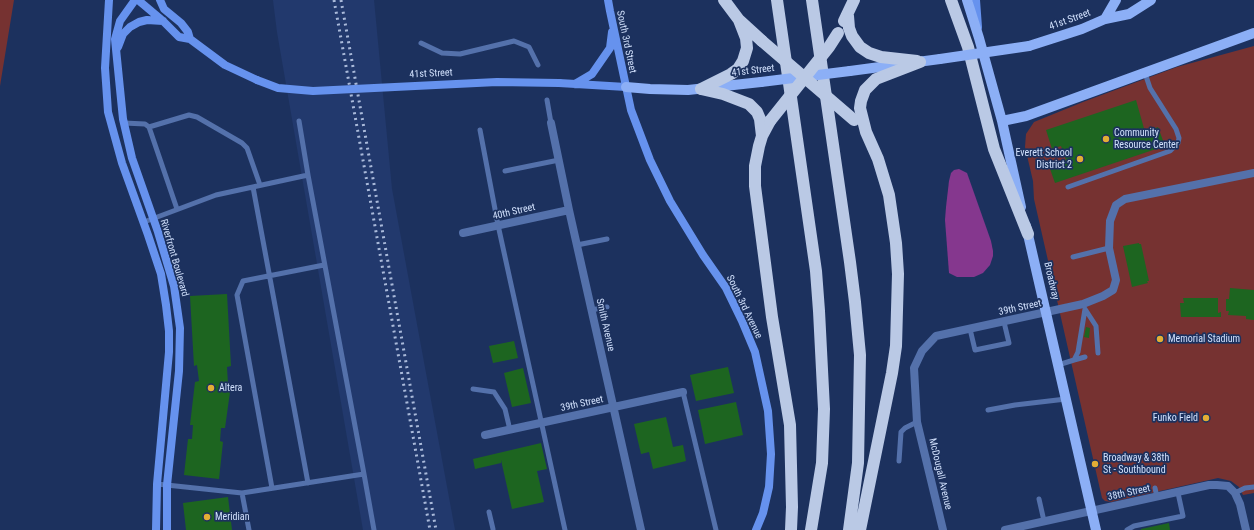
<!DOCTYPE html>
<html>
<head>
<meta charset="utf-8">
<style>
  body { margin:0 }
  canvas { display:block; background:#1c315e }
</style>
</head>
<body>
<canvas width="1254" height="530"></canvas>
<script>
const g = document.querySelector('canvas').getContext('2d');
g.lineJoin = 'round';
function fillPath(path, color) { g.fillStyle = color; g.fill(path, 'evenodd'); }
const toPath = rows => new Path2D(rows.map(r => 'M' + r).join(''));
function trace(path, color, width, dash) { g.strokeStyle = color; g.lineWidth = width; g.lineCap = dash ? 'butt' : 'round'; g.setLineDash(dash || []); g.stroke(path); }
function write(font, color, halo, rows, align = 'center') {
  g.font = font + ' "Roboto Condensed",sans-serif'; g.lineWidth = 3.5; g.setLineDash([]); g.textBaseline = 'middle'; g.strokeStyle = halo; g.fillStyle = color; for (const [text, x, y, turn = 0] of rows) {
    g.save(); g.translate(x, y); g.rotate((+turn || 0) * Math.PI / 180); g.textAlign = isNaN(turn) ? turn : align; if (halo) g.strokeText(text, 0, 0); g.fillText(text, 0, 0); g.restore();
  }
}
fillPath(toPath([
  [273,0,374,0,392,189,455,530,363,530,277,32]
]), '#22396d');
fillPath(toPath([
  [0,0,14,0,0,86],
  [1254,46,1254,493,1243,495,1239,487,1231,481,1218,478,1111,502,1105,501,1102,498,1034,199,1033,181,1025,147,1026,134,1034,122,1083,102,1177,67]
]), '#763231');
fillPath(toPath([
  [959,169,967,173,991,241,993,251,993,256,990,265,983,273,974,277,957,277,949,273,945,220,946,207,949,181,951,173,954,170]
]), '#85378e');
fillPath(toPath([
  [1136,100,1145,132,1158,127,1165,146,1055,183,1049,166,1066,160,1061,146,1052,149,1046,130],
  [1139,243,1139,244,1141,244,1149,281,1147,281,1148,283,1132,287,1123,246],
  [1230,288,1254,290,1254,320,1246,319,1246,316,1228,315,1229,311,1226,311,1226,299,1229,299],
  [227,294,231,366,227,367,228,384,227,392,230,392,225,428,221,428,220,441,223,442,219,479,184,475,188,439,192,439,193,425,190,425,195,382,199,381,197,365,194,366,190,296],
  [1183,298,1218,298,1218,313,1221,312,1221,317,1181,317,1180,303,1184,303],
  [1086,327,1090,328,1089,338,1084,337],
  [514,341,518,358,493,363,489,346],
  [728,367,734,393,696,401,690,375],
  [523,368,531,403,512,407,504,373],
  [736,402,743,435,705,444,698,410],
  [666,417,673,447,683,445,686,461,653,469,649,452,641,454,634,424],
  [541,443,547,469,537,471,544,502,512,509,501,460,501,463,475,469,473,459],
  [228,497,232,530,186,530,183,503],
  [1169,523,1170,530,1141,530,1141,529]
]), '#1d6520');
trace(toPath([
  [421,43,442,53,460,54,514,41,529,47,538,65],
  [547,100,551,123],
  [299,121,308,175],
  [124,123,145,124,149,127,189,115,197,117,242,143,247,148,260,185],
  [149,127,177,209],
  [480,130,498,225,565,530],
  [505,171,559,160],
  [253,187,308,483],
  [1068,187,1170,151,1178,143,1179,138,1176,129,1150,88,1145,73],
  [144,222,216,195,308,175,364,474,242,493,157,484],
  [577,245,607,239],
  [1073,257,1109,248],
  [591,310,607,307],
  [970,329,975,350,1009,343,1004,322],
  [1085,357,1074,360,1078,352,1085,309,1096,326,1098,353],
  [1058,365,1074,360],
  [473,389,494,392,505,409,510,430],
  [683,392,716,530],
  [988,410,1015,405,1066,399],
  [899,461,901,432,905,428,917,422],
  [364,474,374,530],
  [272,488,237,295,243,281,324,265],
  [1155,488,1157,497],
  [242,493,249,530],
  [1235,493,1245,488,1254,487],
  [1039,499,1044,521],
  [489,512,493,529],
  [1127,530,1134,526,1183,516,1178,493]
]), '#5471ab', 5);
trace(toPath([
  [551,123,569,210,641,530],
  [463,233,569,210],
  [485,435,683,392],
  [943,530,917,422,914,368,922,351,936,336,1083,304,1103,296,1113,290,1116,280,1109,248,1110,221,1116,205,1125,199,1254,173],
  [1005,530,1209,485,1217,485,1228,486,1235,493,1240,504,1246,530]
]), '#5471ab', 8);
trace(toPath([
  [109,0,105,68,108,112,122,163,148,235,161,274,166,305,169,331,169,352,157,484,156,530],
  [135,0,120,21,115,39,123,119,132,158,158,232,174,286,180,328,179,371,167,485,167,530],
  [138,0,163,21,179,37,190,39,225,65,257,80],
  [160,0,164,9,181,23,188,32,190,39],
  [608,0,610,11,631,110,650,160,670,201,703,255,726,288,742,321,755,352,768,411,771,454,769,487,763,513,756,530],
  [976,0,978,27],
  [118,47,123,34,130,27,139,22,147,20,163,21],
  [559,83,626,87],
  [575,84,592,74,610,48,612,32]
]), '#6692ee', 8);
trace(toPath([
  [967,0,979,38,1002,121,1021,207],
  [1105,19,1116,0],
  [1029,46,1082,29,1105,19,1129,14,1151,0],
  [850,71,940,59],
  [626,87,650,89,688,90,761,82],
  [1002,121,1026,116,1254,33],
  [1026,226,1096,530]
]), '#8caff6', 10);
trace(toPath([
  [724,0,739,20,762,41],
  [777,0,816,271,819,311,824,409,822,463,811,530],
  [812,0,850,262,855,302,860,355,858,463,849,530],
  [951,0,968,47,994,149,1028,234],
  [848,16,849,28,852,36,860,47,869,53,881,57,917,61],
  [844,21,854,0],
  [701,89,731,74,738,69,743,61,747,48,746,38,739,20],
  [701,89,723,94,749,104,757,112,760,119,762,136],
  [770,121,762,136,759,146,755,166,755,186,772,317,790,425,792,507,791,530],
  [860,530,892,373,896,346,898,274,896,243,889,195,878,159,866,132,860,108,861,101,865,90,876,79,920,62]
]), '#bac9e5', 12);
trace(toPath([
  [334,0,430,530],
  [341,0,436,530]
]), '#aabada', 3, [2, 4]);
trace(toPath([
  [257,80,278,88,313,91,497,82,559,83]
]), '#6692ee', 8);
trace(toPath([
  [940,59,1029,46],
  [761,82,850,71]
]), '#8caff6', 10);
trace(toPath([
  [762,41,854,120],
  [770,121,829,47,838,33]
]), '#bac9e5', 12);
for (const [x, y, r, color] of [
  [1106,139,4,"#e3ae35"],
  [1080,159,4,"#e3ae35"],
  [1160,339,4,"#e3ae35"],
  [211,388,4,"#e3ae35"],
  [1206,418,4,"#e3ae35"],
  [1095,464,4,"#e3ae35"],
  [207,517,4,"#e3ae35"]
]) { const dot = new Path2D(); dot.arc(x, y, r, 0, 2 * Math.PI); g.fillStyle = color; g.fill(dot); trace(dot, '#1c315e', 1.5); }
write('10px', '#d1e0fc', '#1c315e', [
  ["41st Street",1070,20,-20],
  ["South 3rd Street",626,42,78],
  ["41st Street",753,71,-7],
  ["41st Street",431,74,-3],
  ["40th Street",514,212,-13],
  ["Riverfront Boulevard",174,258,74],
  ["Broadway",1051,281,77],
  ["South 3rd Avenue",744,307,64],
  ["39th Street",1020,308,-12],
  ["Smith Avenue",605,325,77],
  ["39th Street",582,404,-12],
  ["McDougall Avenue",940,474,77],
  ["38th Street",1129,493,-12]
]);
write('10px', '#d1e0fc', '#1c315e', [
  ["Community",1114,133],
  ["Resource Center",1114,145],
  ["Everett School",1072,153,"right"],
  ["District 2",1072,165,"right"],
  ["Memorial Stadium",1168,339],
  ["Altera",219,388],
  ["Funko Field",1198,418,"right"],
  ["Broadway & 38th",1103,458],
  ["St - Southbound",1103,470],
  ["Meridian",215,517]
], 'left');
</script>
</body>
</html>
